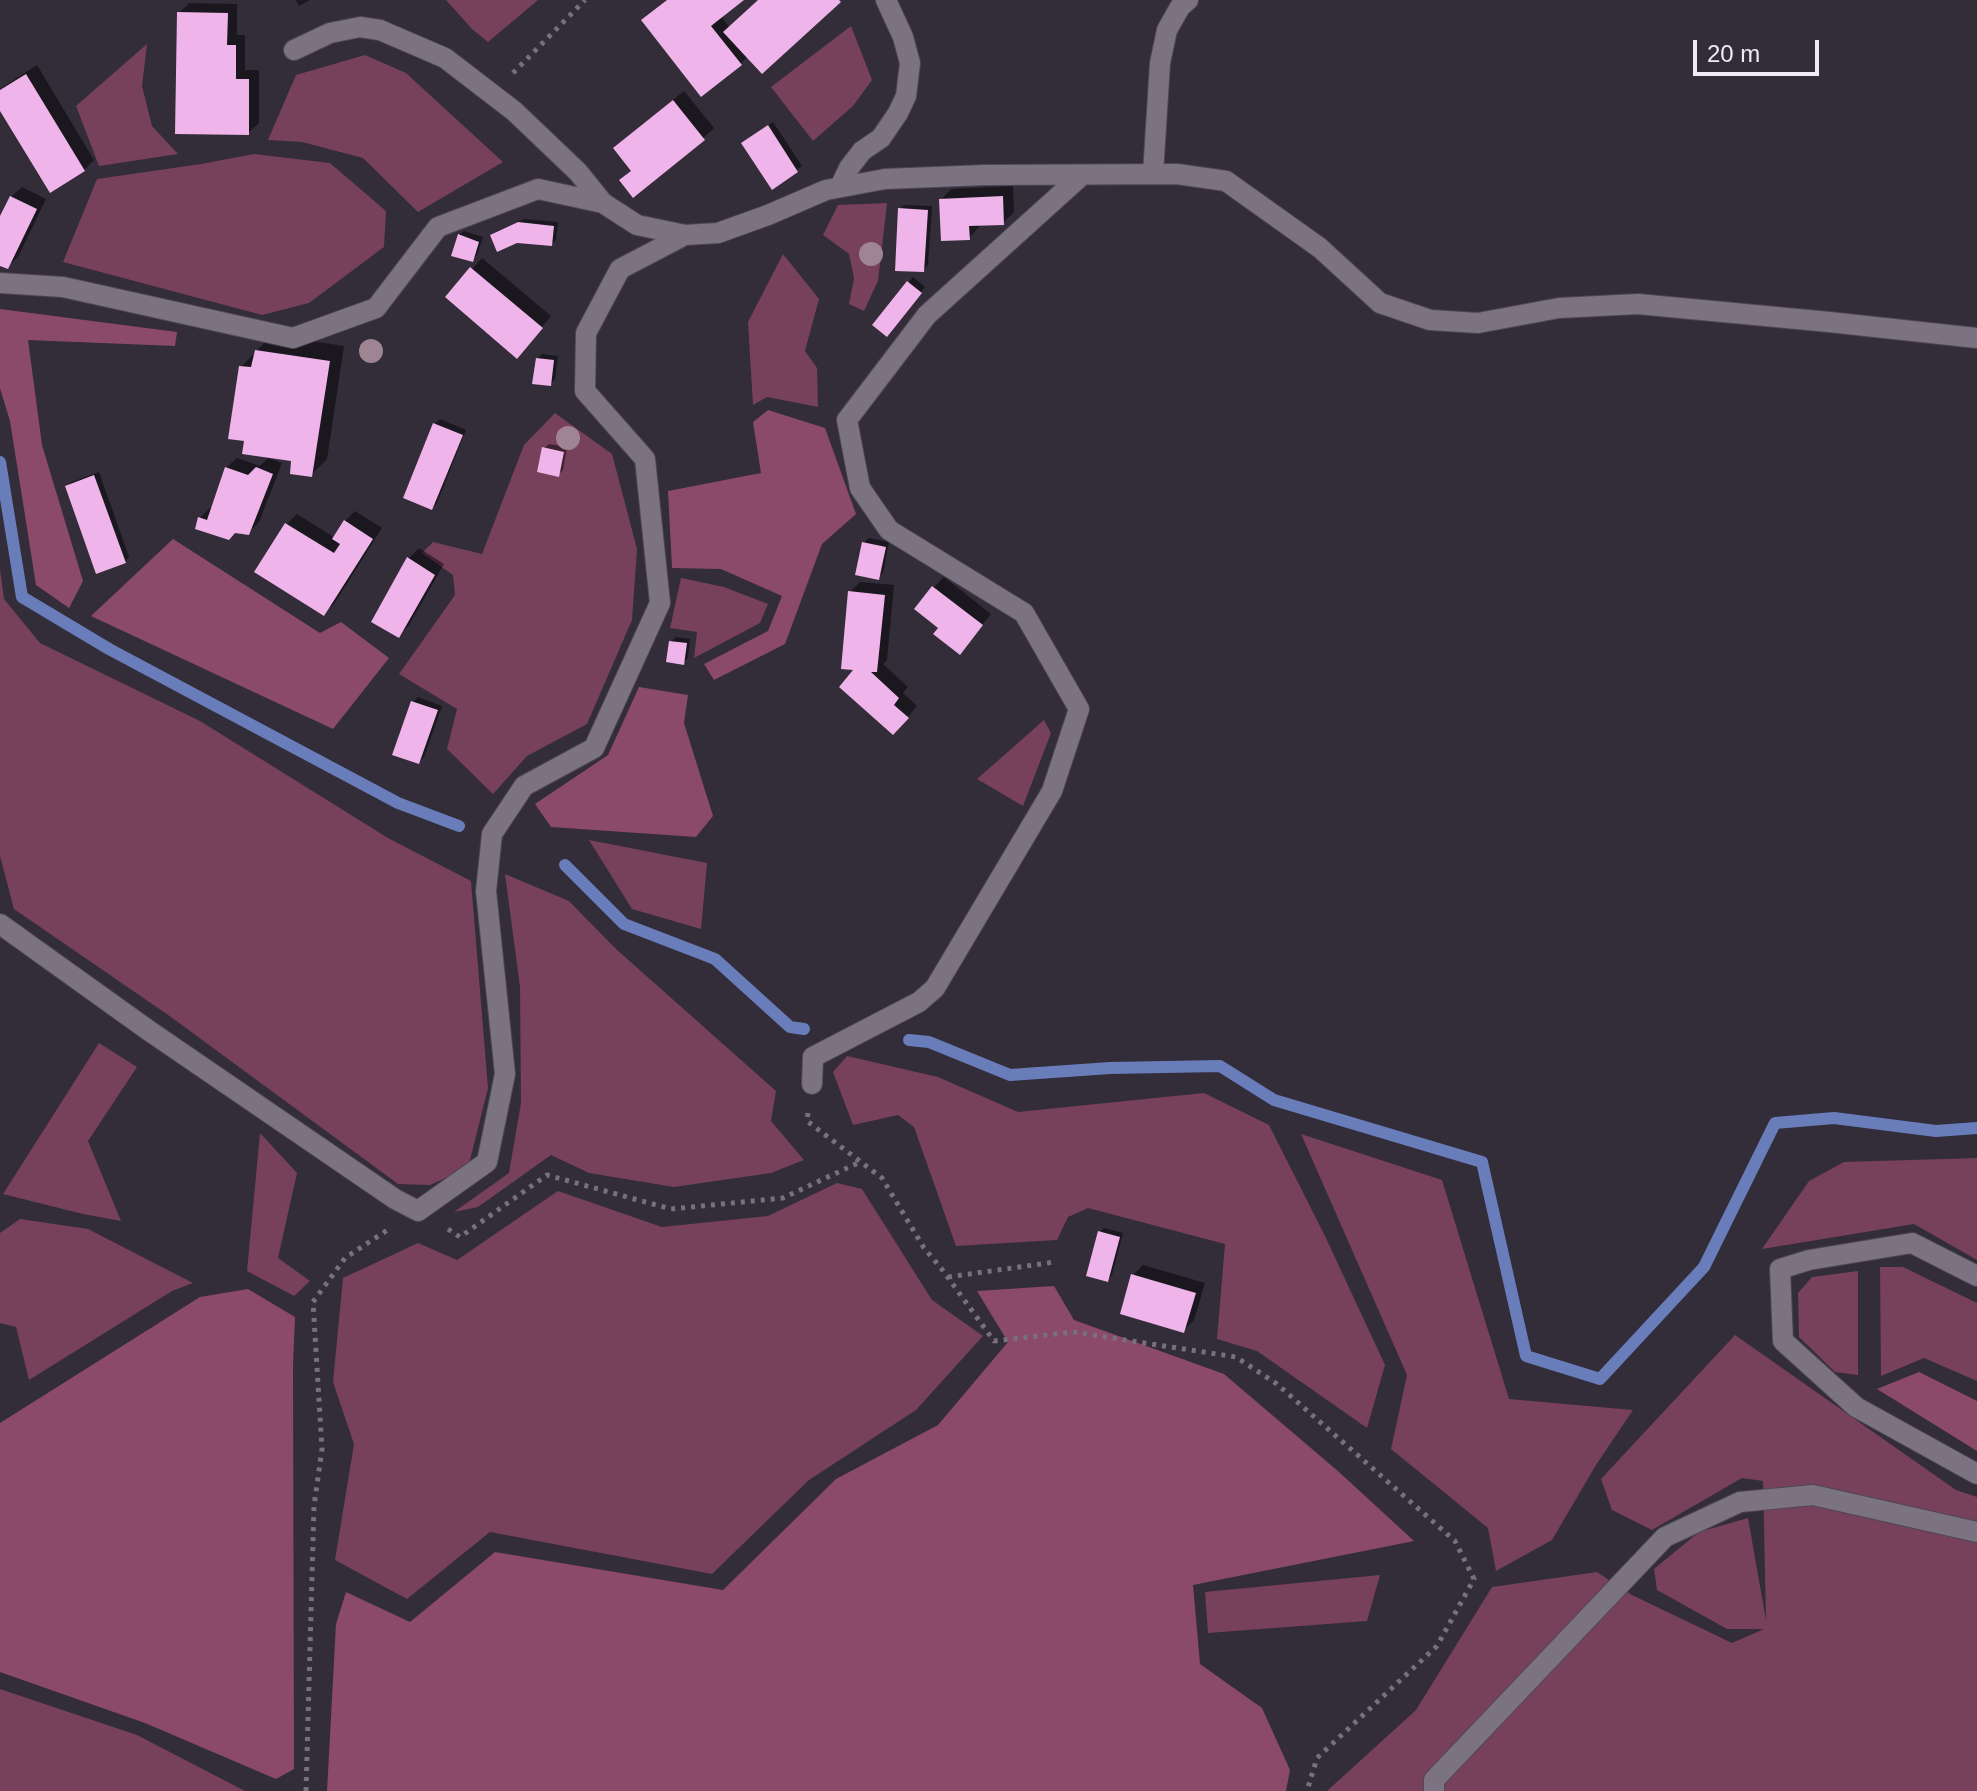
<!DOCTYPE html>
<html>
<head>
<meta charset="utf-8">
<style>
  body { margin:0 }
  #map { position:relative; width:1977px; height:1791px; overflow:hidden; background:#332c39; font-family:Arial,sans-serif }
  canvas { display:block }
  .scale { position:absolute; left:1693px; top:40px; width:126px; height:36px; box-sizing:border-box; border:4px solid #efeaf3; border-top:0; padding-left:10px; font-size:24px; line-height:28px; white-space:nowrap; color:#efeaf3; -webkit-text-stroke:6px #332c39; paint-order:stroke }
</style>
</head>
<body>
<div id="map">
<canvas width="1977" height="1791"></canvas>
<div class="scale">20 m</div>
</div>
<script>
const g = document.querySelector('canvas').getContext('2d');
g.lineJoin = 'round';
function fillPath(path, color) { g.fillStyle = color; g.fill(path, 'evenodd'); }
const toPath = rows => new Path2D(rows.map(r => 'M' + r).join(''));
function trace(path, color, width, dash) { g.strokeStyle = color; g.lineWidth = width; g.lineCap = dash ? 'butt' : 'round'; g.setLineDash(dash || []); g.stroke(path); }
fillPath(toPath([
  [446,0,538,0,488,42,472,29],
  [851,26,872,80,853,106,813,141,771,87],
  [147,44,142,86,152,126,178,154,99,166,76,106],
  [365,55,406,73,503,162,418,212,363,158,302,142,268,140,296,75],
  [254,154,330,163,386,211,384,247,309,303,262,315,63,262,97,179,201,164],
  [887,203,878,281,864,311,849,304,854,278,849,254,823,235,838,205],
  [783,254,819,299,805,351,817,368,818,407,767,397,753,405,748,322],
  [555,413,612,454,637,549,632,620,587,724,527,756,493,794,447,749,457,709,399,674,455,595,453,575,422,553,433,542,482,554,524,445],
  [0,569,4,599,40,643,200,721,388,838,471,881,488,1088,468,1168,430,1185,398,1184,171,1017,14,909,0,856],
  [681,578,724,587,768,604,760,623,694,658,697,632,670,628],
  [1044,720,1051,733,1023,806,977,779],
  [589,840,707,863,701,929,632,909],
  [505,874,569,901,616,949,776,1091,771,1121,804,1160,771,1173,674,1187,589,1173,551,1155,478,1207,454,1212,509,1173,521,1103,520,987],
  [99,1043,137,1067,88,1141,121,1221,83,1214,3,1194],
  [847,1056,938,1077,1018,1112,1204,1093,1269,1125,1325,1236,1385,1365,1367,1428,1257,1351,1217,1339,1225,1244,1088,1208,1068,1217,1057,1240,956,1246,914,1127,898,1115,853,1125,833,1072],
  [260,1133,297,1173,278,1258,310,1281,294,1296,247,1271],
  [1301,1134,1442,1180,1509,1399,1633,1410,1596,1465,1552,1540,1496,1571,1488,1528,1391,1449,1407,1375],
  [1977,1158,1977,1260,1914,1224,1762,1249,1809,1181,1844,1162],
  [837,1183,862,1189,932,1300,983,1336,916,1410,809,1480,712,1574,490,1532,407,1599,335,1560,354,1444,333,1382,343,1278,418,1243,457,1260,558,1191,662,1227,768,1216],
  [20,1219,88,1229,193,1283,172,1291,29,1380,16,1327,0,1323,0,1233],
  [1880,1267,1903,1267,1977,1303,1977,1381,1924,1358,1881,1376],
  [1858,1271,1858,1375,1835,1372,1799,1337,1798,1293,1812,1277],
  [1735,1335,1956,1490,1977,1497,1977,1791,1327,1791,1416,1710,1492,1587,1597,1572,1632,1595,1732,1643,1764,1629,1727,1629,1657,1590,1654,1569,1699,1532,1748,1518,1766,1620,1763,1481,1742,1478,1652,1530,1612,1510,1601,1479],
  [1380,1575,1367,1621,1208,1633,1205,1592],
  [0,1689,137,1735,245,1791,0,1791]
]), '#77405b');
fillPath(toPath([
  [0,309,177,332,175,346,28,340,42,445,83,581,69,608,36,585,10,421,0,388],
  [768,410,825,428,856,514,822,544,785,644,714,680,704,664,768,631,782,596,721,569,672,568,668,491,761,473,753,422],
  [173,539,320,633,341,622,389,658,333,729,91,616],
  [639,687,688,695,684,723,713,816,696,837,551,827,535,804,608,755],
  [1054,1286,1074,1320,1224,1374,1339,1472,1414,1541,1193,1585,1200,1664,1262,1708,1290,1770,1286,1791,327,1791,336,1624,346,1592,410,1622,495,1552,723,1590,836,1479,938,1425,1008,1342,977,1291],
  [248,1289,295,1317,293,1366,294,1769,276,1779,145,1723,0,1672,0,1423,200,1297],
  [1919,1372,1977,1401,1977,1451,1877,1389]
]), '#8c4a6a');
fillPath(toPath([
  [296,0,310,0,299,6],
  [667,0,741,0,721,16,730,28,760,0,839,0,762,71,748,56,740,64,654,10],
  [189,3,237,4,237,35,245,35,245,70,259,70,259,123,248,133,179,13],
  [37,65,94,160,84,170,0,108,0,89],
  [684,91,714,128,703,138,615,148],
  [773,122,802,166,772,187,748,139],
  [1013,186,1014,212,1003,223,979,224,979,227,969,238,941,200,951,189],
  [22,187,46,199,18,257,7,267,0,263,0,221,11,197],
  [904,205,932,206,928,265,923,270,900,209],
  [524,219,558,222,556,240,551,244,492,235,497,231],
  [464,231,483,237,477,255,472,260,459,235],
  [482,258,551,316,527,346,447,297],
  [913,277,925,287,891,330,875,325],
  [272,335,344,346,327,459,311,475,294,460,246,440,241,367],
  [542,354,558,356,555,379,551,384,537,359],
  [440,419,466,430,437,503,432,508,435,424],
  [549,444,567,447,563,470,558,475,544,448],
  [237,458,260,466,268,458,282,463,259,522,248,533,200,518,210,508,213,508,226,468],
  [99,472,129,557,125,562,67,486,72,482],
  [355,511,382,528,334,604,323,614,257,571,287,524,297,514,335,538,345,521],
  [869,538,889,542,883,573,878,577,864,543],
  [419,548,444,564,409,625,399,636,373,621,409,558],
  [944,577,991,614,960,652,941,628,934,587],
  [860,582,894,585,887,660,883,664,908,687,903,693,917,706,903,723,857,669,850,592],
  [676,637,690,639,688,658,683,662,671,642],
  [418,697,442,706,424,757,419,762,395,753,413,702],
  [1104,1228,1123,1233,1112,1275,1107,1280,1100,1232],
  [1143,1265,1205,1283,1194,1320,1183,1331,1133,1275]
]), '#0007');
trace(toPath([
  [0,462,22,597,109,649,398,803,459,826],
  [565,865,624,924,715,959,790,1027,804,1029],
  [909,1040,929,1042,1010,1075,1110,1068,1220,1066,1274,1100,1482,1162,1526,1356,1600,1379,1704,1267,1775,1123,1834,1118,1936,1131,1977,1128]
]), '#687dba', 12);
fillPath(toPath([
  [667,0,744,0,711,26,742,65,701,97,641,20],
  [758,0,839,0,841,2,762,74,723,32],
  [177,12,228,13,227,45,236,45,236,79,249,79,249,135,175,134],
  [26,74,85,171,50,193,0,111,0,90],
  [673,100,705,140,633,198,619,180,631,171,613,148],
  [768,125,798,172,772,190,741,143],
  [10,196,37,209,8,269,0,266,0,216],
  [1003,196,1004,225,969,226,970,240,941,241,939,199],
  [898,208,928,210,924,272,895,271],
  [518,222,554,226,552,246,517,243,497,252,490,235],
  [458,234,479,242,473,262,451,256],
  [470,267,543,328,517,359,445,297],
  [907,281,922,293,887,337,872,325],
  [255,350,330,361,312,477,290,474,291,461,242,454,244,441,228,439,239,366,251,367],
  [536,358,554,360,551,386,532,384],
  [433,423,463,435,432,510,403,498],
  [542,447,564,452,559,477,537,472],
  [225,467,248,475,256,467,273,474,249,535,235,533,229,540,195,529,198,517,207,520],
  [94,475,126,563,96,574,65,486],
  [344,520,373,539,324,616,254,572,285,523,334,553,340,544,332,539],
  [862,542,886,547,879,580,855,575],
  [407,557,435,575,399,638,371,622],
  [932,586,983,625,960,655,933,634,938,628,914,609],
  [848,591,885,595,877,672,871,672,899,698,894,705,909,718,893,735,839,687,853,670,841,669],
  [669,641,687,643,684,665,666,662],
  [411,701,438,710,419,764,392,755],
  [1098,1231,1120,1237,1108,1282,1086,1276],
  [1131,1274,1196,1293,1184,1333,1120,1314]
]), '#efb4e9');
const minor = toPath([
  [294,50,330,33,360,27,380,30,445,58,514,111,578,172,603,203,637,225,685,235,718,233,768,215,826,190,885,179,985,175,1177,174,1226,181,1320,248,1380,303,1430,320,1478,323,1559,308,1638,304,1829,322,1977,338],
  [1153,174,1160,63,1167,30,1180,7,1188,0],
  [840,187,849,168,862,151,881,138,898,113,906,96,910,63,903,37,886,0],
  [0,283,63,287,293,338,376,308,438,227,538,189,603,203],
  [0,924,148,1030,395,1199,418,1211,487,1162,505,1074,486,891,492,834,524,786,594,748,660,603,645,459,585,391,586,333,620,269,685,235],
  [812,1084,813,1057,919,1002,935,988,1052,791,1079,709,1024,613,889,530,860,488,847,420,927,315,1082,175],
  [1977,1276,1912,1243,1809,1260,1780,1269,1783,1341,1856,1407,1977,1474],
  [1434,1791,1434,1780,1665,1537,1740,1502,1813,1495,1977,1532]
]);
trace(minor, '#4e4753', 22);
trace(toPath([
  [513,73,585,0],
  [808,1113,807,1121,882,1178,924,1248,941,1268,994,1341,1073,1332,1236,1357,1277,1384,1455,1541,1474,1579,1437,1646,1317,1758,1307,1791],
  [448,1229,460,1237,547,1175,671,1209,783,1198,860,1162],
  [948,1277,1055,1262],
  [306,1791,314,1506,322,1449,313,1302,345,1258,389,1229]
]), '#77717c', 5, [4, 6]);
trace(minor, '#7b7382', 20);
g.fillStyle = '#9f8594';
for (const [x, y] of [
  [871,254],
  [371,351],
  [568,438]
]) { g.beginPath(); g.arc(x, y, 12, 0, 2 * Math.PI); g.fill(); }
</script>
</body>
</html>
